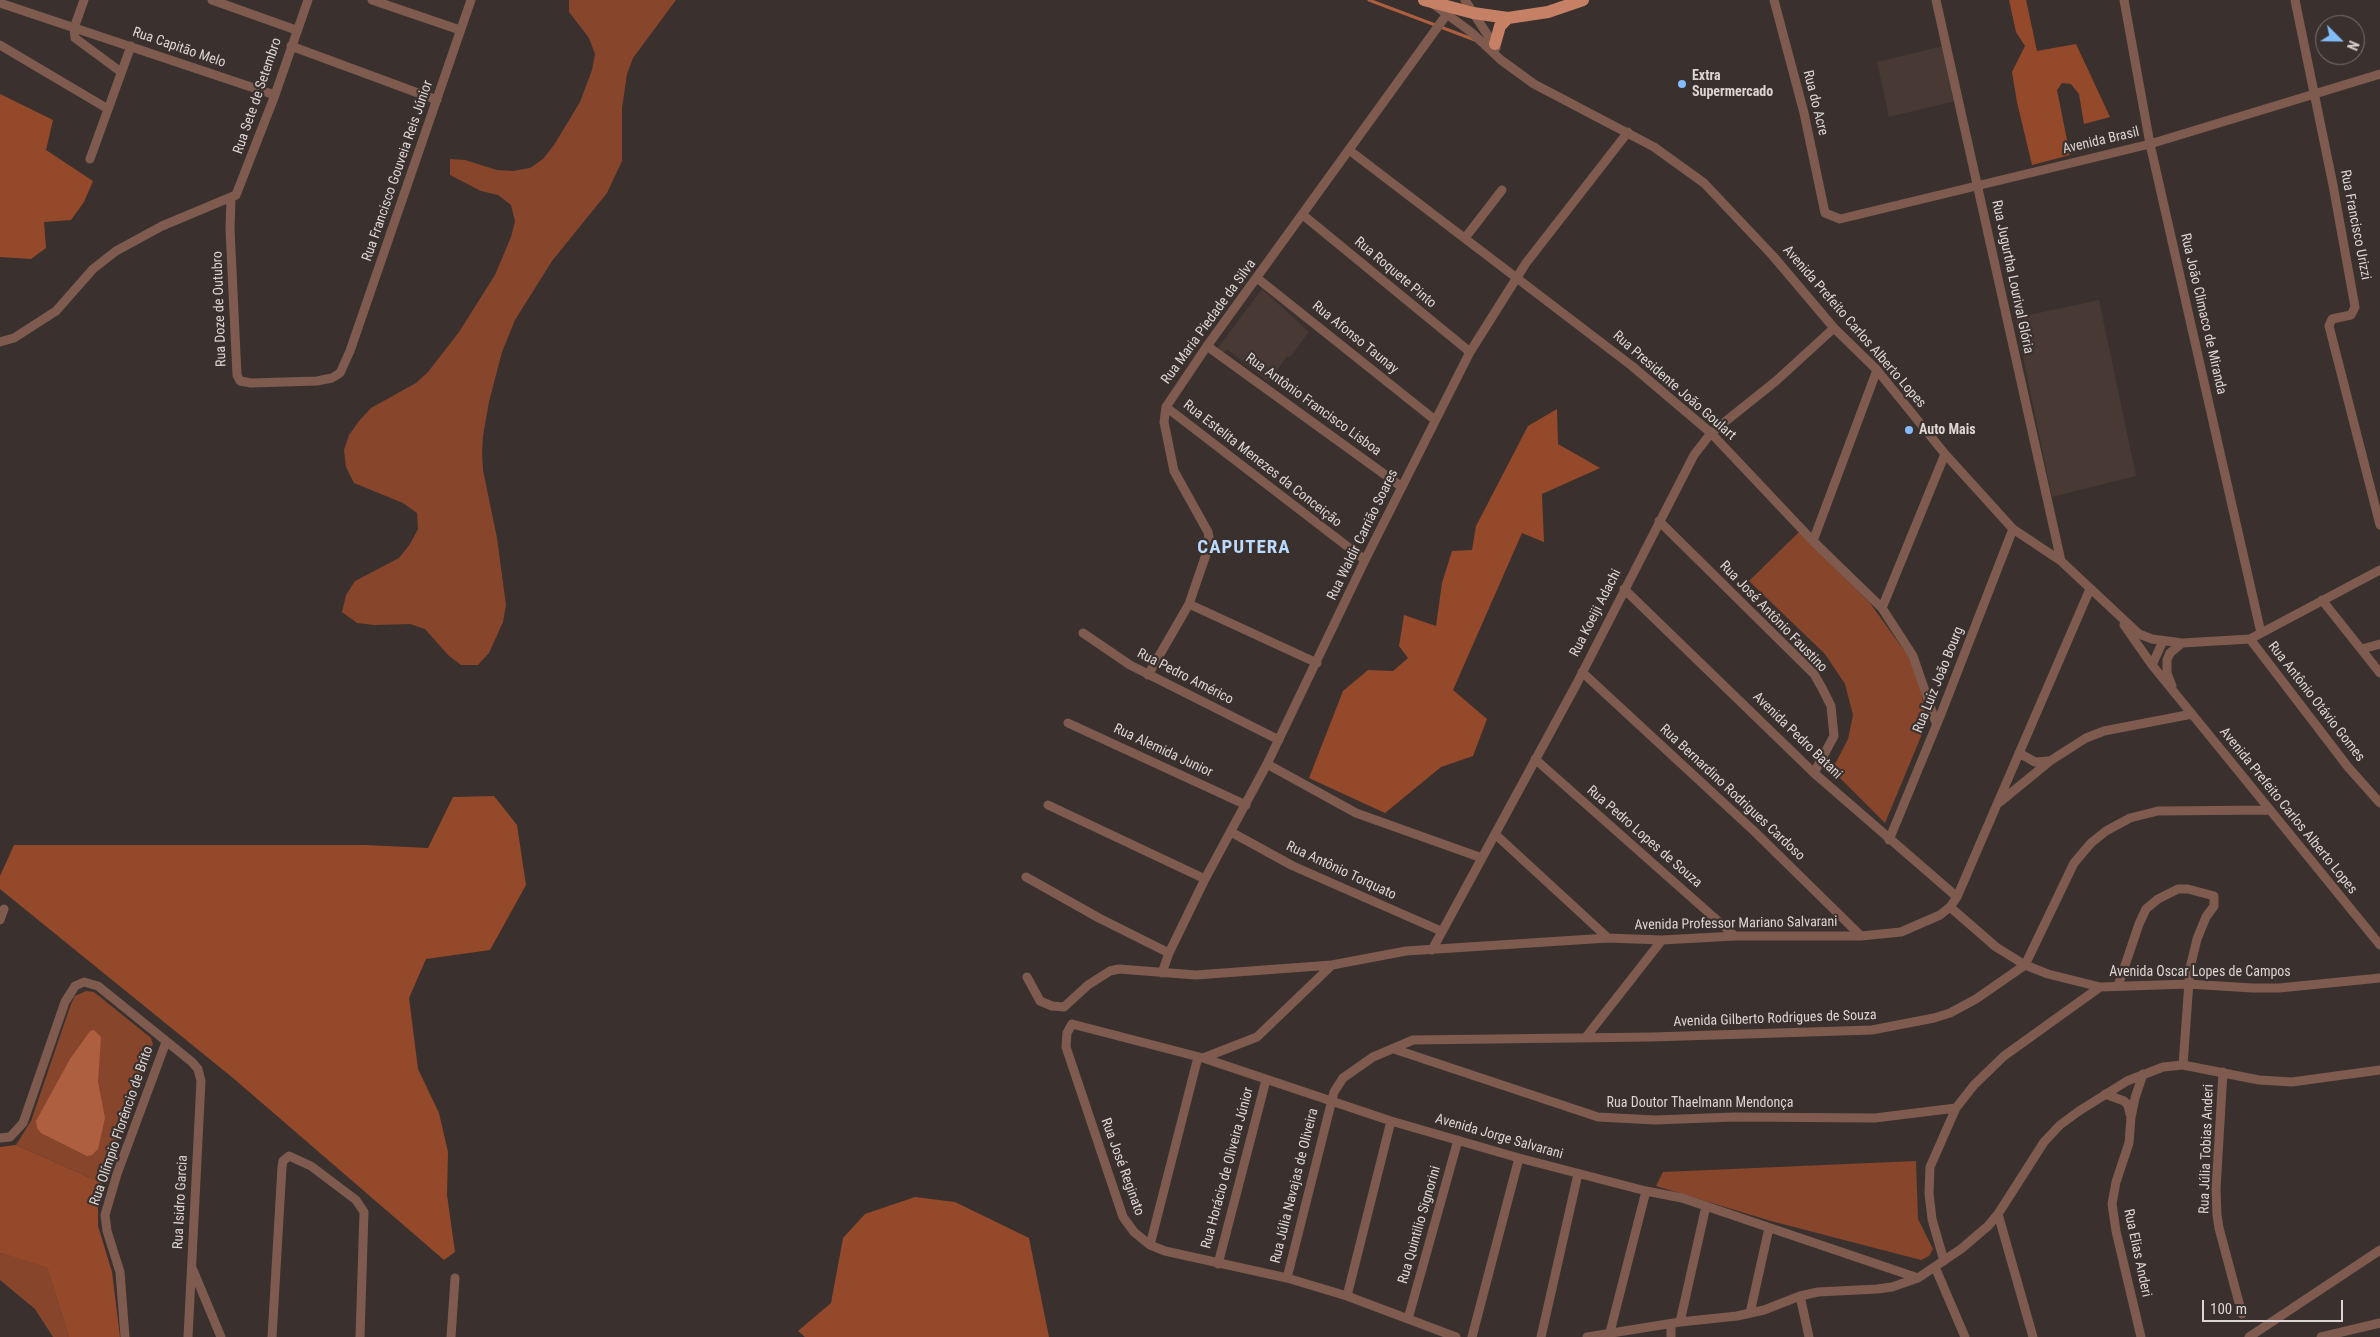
<!DOCTYPE html>
<html>
<head>
<meta charset="utf-8">
<style>
  body { margin:0 }
  #map { position:relative; width:2380px; height:1337px; overflow:hidden; background:#3a312e; font-family:"Roboto Condensed",sans-serif }
  canvas { display:block }
  .north { position:absolute; left:2315px; top:15px; width:50px; height:50px; box-sizing:border-box; background:#3a312e; border:1px solid #7a7370; border-radius:50%; rotate:113deg; font-size:14px; font-weight:700; line-height:20px; text-align:center; color:#dbd5d3 }
  .north::after { content:''; display:block; margin:auto; width:18px; height:22px; background:#83bcfb; clip-path:polygon(50% 0,100% 100%,50% 72%,0 100%) }
  .scale { position:absolute; left:2202px; top:1300px; width:141px; height:22px; box-sizing:border-box; border:2px solid #dbd5d3; border-top:0; padding-left:6px; font-size:15px; line-height:18px; white-space:nowrap; color:#dbd5d3; -webkit-text-stroke:4px #3a312e; paint-order:stroke }
</style>
</head>
<body>
<div id="map">
<canvas width="2380" height="1337"></canvas>
<div class="north">N</div>
<div class="scale">100 m</div>
</div>
<script>
const g = document.querySelector('canvas').getContext('2d');
g.lineJoin = 'round';
function fillPath(path, color) { g.fillStyle = color; g.fill(path, 'evenodd'); }
const toPath = rows => new Path2D(rows.map(r => 'M' + r).join(''));
function trace(path, color, width, dash) { g.strokeStyle = color; g.lineWidth = width; g.lineCap = dash ? 'butt' : 'round'; g.setLineDash(dash || []); g.stroke(path); }
function write(font, color, halo, rows, align = 'center') {
  g.font = font + ' "Roboto Condensed",sans-serif'; g.lineWidth = 4.5; g.setLineDash([]); g.textBaseline = 'middle'; g.strokeStyle = halo; g.fillStyle = color; for (const [text, x, y, turn = 0] of rows) {
    g.save(); g.translate(x, y); g.rotate((+turn || 0) * Math.PI / 180); g.textAlign = isNaN(turn) ? turn : align; if (halo) g.strokeText(text, 0, 0); g.fillText(text, 0, 0); g.restore();
  }
}
fillPath(toPath([
  [1943,46,1955,101,1889,117,1877,62],
  [1262,289,1309,332,1290,357,1287,356,1269,382,1227,349,1223,353,1217,349],
  [2099,300,2136,476,2052,497,2015,318]
]), '#493934');
fillPath(toPath([
  [569,0,676,0,633,58,627,74,622,108,622,161,607,193,552,261,515,320,502,352,489,402,483,436,482,453,483,470,497,538,506,605,503,622,489,653,478,665,461,665,448,655,425,629,410,624,374,625,357,623,342,612,346,595,355,581,399,558,410,544,418,529,417,513,403,503,354,483,346,467,344,450,349,435,359,421,371,408,416,383,428,372,459,332,495,275,511,237,515,221,511,205,498,195,481,191,450,175,450,159,465,160,497,170,513,171,530,168,543,159,554,145,580,102,592,70,595,54,589,38,569,12],
  [1799,532,1870,603,1916,667,1927,722,1885,823,1832,770,1848,739,1853,715,1845,684,1825,654,1749,581],
  [86,991,94,992,151,1038,153,1044,102,1183,16,1145,31,1121,71,1004,75,996],
  [1916,1161,1918,1219,1933,1249,1929,1256,1921,1260,1771,1221,1656,1186,1663,1172],
  [0,1253,47,1266,69,1337,53,1337,35,1309,0,1280]
]), '#87452c');
fillPath(toPath([
  [2009,0,2026,0,2037,51,2076,44,2110,117,2084,124,2079,94,2071,84,2062,83,2057,90,2070,155,2032,165,2017,102,2012,72,2025,46,2016,32],
  [0,94,53,120,46,150,93,181,84,202,71,220,44,222,46,248,31,259,0,257],
  [1557,409,1558,444,1600,468,1542,494,1544,542,1522,533,1453,690,1487,719,1473,756,1441,767,1385,813,1309,778,1343,691,1368,670,1393,671,1408,658,1399,646,1404,615,1436,626,1442,583,1452,551,1472,550,1476,526,1528,426],
  [494,796,517,825,526,885,490,950,426,959,409,998,418,1069,439,1113,448,1152,447,1195,455,1252,444,1260,233,1078,0,889,0,876,14,845,365,845,428,848,453,797],
  [16,1145,102,1183,98,1208,98,1226,112,1272,120,1337,69,1337,47,1267,0,1253,0,1147],
  [915,1197,955,1202,1029,1238,1049,1337,805,1337,798,1331,831,1303,843,1238,865,1214]
]), '#95492b');
fillPath(toPath([
  [94,1030,101,1037,98,1082,105,1118,98,1149,92,1155,87,1156,41,1133,37,1128,36,1121,70,1059,90,1031]
]), '#ad5f40');
trace(toPath([
  [1369,0,1475,40]
]), '#ad5f40', 3);
trace(toPath([
  [84,0,74,28,75,38,121,72],
  [212,0,296,30],
  [372,0,460,30],
  [1465,0,1496,48],
  [1774,0,1804,113,1825,213,1840,219,2150,144,2380,74],
  [1936,0,2061,561],
  [2124,0,2150,144,2261,633],
  [2295,0,2333,185,2355,307,2351,315,2332,319,2329,326,2380,525],
  [0,3,275,95],
  [1433,4,1471,32,1501,60,1534,84,1654,147,1704,183,1773,256,1834,328,1877,370,1945,454,2013,529,2061,561,2139,634,2152,639,2182,643,2250,639,2380,570],
  [0,45,108,109],
  [291,46,437,100],
  [1349,150,1632,366,1711,433,1813,541,1882,608,1913,656,1936,723],
  [90,159,131,46],
  [231,198,230,229,237,375,240,381,251,383,317,381,332,378,340,373,350,351,471,0],
  [1303,215,1470,352],
  [1465,238,1502,190],
  [1257,278,1435,420],
  [0,342,14,338,56,311,93,269,116,251,162,226,236,195,275,95,308,0],
  [1207,346,1402,487],
  [1166,407,1365,560],
  [1659,521,1814,674,1822,688,1831,706,1834,736,1814,773],
  [1813,541,1877,370],
  [1624,589,1814,773,1957,897],
  [2322,600,2380,673],
  [1189,604,1317,663],
  [1882,608,1945,454],
  [2124,625,2152,665],
  [1083,633,1130,665,1279,740],
  [2250,639,2348,767,2380,803],
  [2163,641,2152,665,2380,945],
  [2362,649,2380,644],
  [1582,672,1755,832,1861,936],
  [1148,675,1189,604,1210,543,1208,532,1174,471,1164,422,1166,407,1207,346,1447,14],
  [2172,686,2167,673,2167,660,2170,653,2182,643],
  [1068,723,1246,805],
  [2019,753,2035,762,2048,761],
  [1535,759,1735,936],
  [1267,764,1356,813,1482,858],
  [2000,802,2050,761,2086,738,2104,731,2192,714],
  [1048,805,1205,879],
  [1231,832,1293,866,1441,931],
  [1495,834,1608,938],
  [1889,840,1941,714,2013,529],
  [1026,877,1099,918,1169,953],
  [1950,907,1996,947,2025,965,2048,974,2100,987,2188,984,2252,988,2279,988,2380,978],
  [0,920,4,909],
  [1432,950,1576,685,1694,455,1711,433,1776,381,1834,328],
  [1162,973,1169,953,1205,879,1267,764,1365,560,1470,352,1526,263,1628,132],
  [1027,977,1040,1001,1052,1006,1064,1007,1088,985,1110,971,1119,969,1196,975,1332,965,1406,951,1608,938,1662,940,1735,936,1861,936,1901,932,1940,915,1950,907,1957,897,2090,589],
  [2118,986,2139,924,2146,909,2158,899,2178,889,2188,889,2214,896,2214,906,2206,917,2197,939,2190,968,2183,1065],
  [1072,1024,1203,1058,1391,1121,1519,1158,1646,1191,1682,1198,1918,1278],
  [1072,1024,1067,1033,1066,1047,1123,1217,1134,1232,1150,1245,1165,1251,1287,1278,1347,1296,1456,1337],
  [1586,1037,1662,940],
  [1394,1049,1598,1117,1655,1120,1734,1117,1875,1118,1956,1108],
  [1203,1058,1257,1037,1332,965],
  [2223,1072,2216,1189,2217,1215,2219,1228,2242,1314],
  [2105,1094,2124,1101,2128,1105,2130,1114],
  [0,1138,10,1137,23,1123,65,1002,75,986,84,982,98,986,192,1062,198,1069,201,1081,188,1337],
  [1998,1214,2033,1337],
  [1150,1245,1198,1057],
  [1944,1261,1932,1219,1929,1193,1930,1167,1956,1108,1974,1085,2004,1056,2100,987],
  [1218,1264,1266,1080],
  [1935,1267,1965,1337],
  [193,1270,221,1337],
  [1287,1278,1334,1092,1343,1078,1373,1057,1413,1040,1652,1037,1872,1030,1934,1018,1950,1013,1976,999,2025,965,2074,863,2091,843,2106,831,2130,818,2158,811,2268,810],
  [1347,1296,1391,1121],
  [1800,1296,1809,1337],
  [1750,1313,1769,1228],
  [1408,1319,1458,1140],
  [1680,1322,1706,1206],
  [1671,1324,1671,1337],
  [1610,1332,1646,1191],
  [125,1337,120,1272,107,1231,105,1215,117,1174,166,1042],
  [272,1337,282,1167,283,1161,289,1156,311,1166,356,1200,364,1212,360,1337],
  [451,1337,455,1278],
  [1472,1337,1519,1158],
  [1541,1337,1578,1174],
  [1587,1337,1680,1322,1737,1316,1764,1310,1800,1296,1818,1292,1877,1289,1892,1287,1918,1278,1961,1249,1988,1226,1998,1214,2044,1142,2060,1125,2079,1111,2127,1081,2163,1067,2183,1065,2259,1080,2292,1082,2380,1070],
  [2141,1337,2116,1231,2112,1204,2116,1182,2129,1143,2131,1117,2135,1098,2143,1074],
  [2249,1337,2380,1250],
  [2321,1337,2380,1323]
]), '#7e5b4e', 9);
trace(toPath([
  [1424,0,1473,13,1508,18,1548,12,1583,0],
  [1495,44,1500,26,1508,18]
]), '#c68066', 12);
for (const [x, y, r, color] of [
  [1682,84,5,"#83bcfb"],
  [1909,430,5,"#83bcfb"]
]) { const dot = new Path2D(); dot.arc(x, y, r, 0, 2 * Math.PI); g.fillStyle = color; g.fill(dot); trace(dot, '#3a312e', 2); }
write('14px', '#dbd5d3', '#3a312e', [
  ["Rua Capitão Melo",179,48,19],
  ["Rua Sete de Setembro",258,96,-71],
  ["Rua do Acre",1815,103,76],
  ["Avenida Brasil",2101,141,-13],
  ["Rua Francisco Gouveia Reis Júnior",398,171,-71],
  ["Rua Francisco Urizzi",2355,225,79],
  ["Rua Roquete Pinto",1395,273,40],
  ["Rua Jugurtha Lourival Glória",2012,277,78],
  ["Rua Doze de Outubro",220,309,-92],
  ["Rua João Climaco de Miranda",2203,314,77],
  ["Rua Maria Piedade da Silva",1209,322,-54],
  ["Avenida Prefeito Carlos Alberto Lopes",1854,327,49],
  ["Rua Afonso Taunay",1355,338,39],
  ["Rua Presidente João Goulart",1674,386,41],
  ["Rua Antônio Francisco Lisboa",1313,405,36],
  ["Rua Estelita Menezes da Conceição",1262,464,38],
  ["Rua Waldir Carrião Soares",1363,535,-64],
  ["Rua Koeiji Adachi",1596,613,-63],
  ["Rua José Antônio Faustino",1773,617,46],
  ["Rua Pedro Américo",1185,677,27],
  ["Rua Luiz João Bourg",1939,680,-68],
  ["Rua Antônio Otávio Gomes",2316,702,52],
  ["Avenida Pedro Batani",1797,736,44],
  ["Rua Alemida Junior",1163,751,25],
  ["Rua Bernardino Rodrigues Cardoso",1732,793,43],
  ["Avenida Prefeito Carlos Alberto Lopes",2288,811,51],
  ["Rua Pedro Lopes de Souza",1644,837,41],
  ["Rua Antônio Torquato",1341,871,25],
  ["Avenida Professor Mariano Salvarani",1736,924,-1],
  ["Avenida Oscar Lopes de Campos",2200,972],
  ["Avenida Gilberto Rodrigues de Souza",1775,1019,-2],
  ["Rua Doutor Thaelmann Mendonça",1700,1103],
  ["Rua Olímpio Florêncio de Brito",122,1126,-71],
  ["Avenida Jorge Salvarani",1499,1137,16],
  ["Rua Júlia Tobias Anderi",2207,1149,-88],
  ["Rua José Reginato",1122,1167,70],
  ["Rua Horácio de Oliveira Júnior",1228,1168,-75],
  ["Rua Júlia Navajas de Oliveira",1295,1186,-76],
  ["Rua Isidro Garcia",181,1202,-87],
  ["Rua Quintilio Signorini",1420,1225,-74],
  ["Rua Elias Anderi",2137,1253,78]
]);
write('bold 14px', '#dbd5d3', '#3a312e', [
  ["Extra",1692,76],
  ["Supermercado",1692,92],
  ["Auto Mais",1919,430]
], 'left');
g.letterSpacing = '1px';
write('bold 19px', '#badafe', '#3a312e', [
  ["CAPUTERA",1244,548]
]);
g.letterSpacing = '0px';
</script>
</body>
</html>
